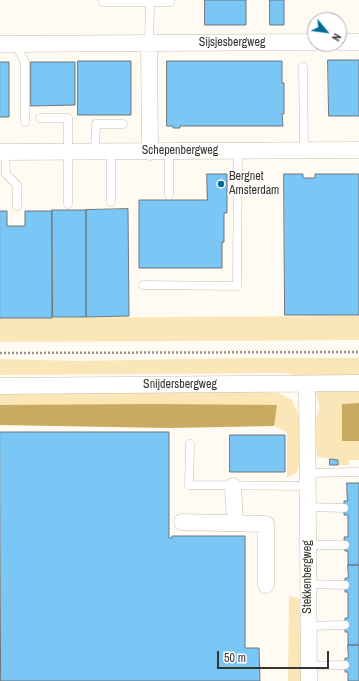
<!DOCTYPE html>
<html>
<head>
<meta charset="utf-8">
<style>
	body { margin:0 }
	#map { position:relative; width:359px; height:681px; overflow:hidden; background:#fffbf2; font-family:"Archivo Narrow",sans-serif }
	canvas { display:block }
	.north { position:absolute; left:307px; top:12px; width:40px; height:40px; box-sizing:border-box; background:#fff; border:1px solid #afaeac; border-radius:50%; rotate:119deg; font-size:11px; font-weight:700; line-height:16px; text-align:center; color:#383530 }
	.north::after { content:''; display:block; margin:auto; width:14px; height:18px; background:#016b98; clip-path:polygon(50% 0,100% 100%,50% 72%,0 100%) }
	.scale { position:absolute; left:217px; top:651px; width:112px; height:18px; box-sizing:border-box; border:2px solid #383530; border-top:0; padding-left:5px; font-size:12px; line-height:14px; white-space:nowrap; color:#383530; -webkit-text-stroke:3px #fff; paint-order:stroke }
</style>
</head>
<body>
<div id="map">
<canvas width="359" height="681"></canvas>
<div class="north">N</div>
<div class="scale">50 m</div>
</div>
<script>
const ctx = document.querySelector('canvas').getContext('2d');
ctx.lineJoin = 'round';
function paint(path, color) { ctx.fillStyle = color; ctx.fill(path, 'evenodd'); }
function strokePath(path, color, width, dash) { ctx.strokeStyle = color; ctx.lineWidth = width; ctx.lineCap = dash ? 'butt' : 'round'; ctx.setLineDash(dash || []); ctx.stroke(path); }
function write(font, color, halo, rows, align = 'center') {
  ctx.font = font + ' "Archivo Narrow",sans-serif'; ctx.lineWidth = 3; ctx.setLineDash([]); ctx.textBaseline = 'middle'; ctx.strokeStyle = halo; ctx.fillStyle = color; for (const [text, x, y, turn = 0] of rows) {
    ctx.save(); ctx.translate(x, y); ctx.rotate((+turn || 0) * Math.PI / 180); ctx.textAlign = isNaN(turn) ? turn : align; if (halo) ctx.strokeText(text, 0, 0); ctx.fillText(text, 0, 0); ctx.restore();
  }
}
const green = new Path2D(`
	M359 316V340L0 342V318Z
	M243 358H359V403L342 404V440L359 441V460H349V465H338V460L317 457C316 445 315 432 316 420 317 415 320 409 319 405 315 382 305 376 283 373L0 375V359L77 361Z
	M262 392 279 393 292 400 300 417V466L296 473 287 478V432L274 426 276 405H0V393Z
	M289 595 301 600V681H288Z`);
const water = new Path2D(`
	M359 403V441H342V404Z
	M152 404 277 405 274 426 169 428 0 425V405Z`);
const building = new Path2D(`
	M205 0H246V25H205Z
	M270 0H284V25H270Z
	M328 60H359V116H329Z
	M78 61H131V115H78Z
	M167 61H282V83H284V114H282L283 126H180V128H173V126H167Z
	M0 62H9V117H0Z
	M31 62H75V105L31 106Z
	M207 174H227V213H224V242H222V268H139V200H207Z
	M284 174H303V178H315V174H359V315H285Z
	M128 209 129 316 86 317V210Z
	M52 210H86V317H53Z
	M0 211H7V226H25V211H52V318H0Z
	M0 432H169V538H172V536H245V648H259L260 681H1Z
	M230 435H285V472H230Z
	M330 459 338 460V465H330Z
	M347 483H359V565H348V551H345L344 537H348V515H344V501H347Z
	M348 565H359V645H348V632H345V618H348V592H345V578H348Z
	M348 645H359V681H348V672H345V658H348Z`);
const path = new Path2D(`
	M0 353 359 352`);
const lane = new Path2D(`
	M103 0V2H170V0
	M149 43 150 2
	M15 44 25 62V122
	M303 67 304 150
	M40 118H68V204
	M5 152 6 174 17 185V206
	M95 152 96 124H123
	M169 195V151
	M111 202V151
	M143 285 237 286 238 151
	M190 444 189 485 308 486
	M308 473 359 472
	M308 507 344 508
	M308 545H345
	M308 584 345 585
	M309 626 345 625
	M309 666 345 665`);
const street = new Path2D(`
	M339 42H359
	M149 43 150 152
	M0 44 315 42
	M0 152 359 150
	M307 384 309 681
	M0 386 359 383
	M233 486 235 523
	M182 522 266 524V585`);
const markers = [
	[221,184,4,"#016b98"]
];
const streetNames = [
	["Sijsjesbergweg",232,43],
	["Schepenbergweg",180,151],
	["Snijdersbergweg",180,385],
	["Stekkenbergweg",308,577,-90]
];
const poiNames = [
	["Bergnet",229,177],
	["Amsterdam",229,191]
];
paint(green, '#fae6b7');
paint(water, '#c9aa60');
paint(building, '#7ac6f4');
strokePath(building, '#6a7780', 1);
strokePath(lane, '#c4beb0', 9);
strokePath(street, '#c4beb0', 17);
strokePath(path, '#97938d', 2.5, [2, 2]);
strokePath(lane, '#fff', 8);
strokePath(street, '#fff', 16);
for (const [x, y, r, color] of markers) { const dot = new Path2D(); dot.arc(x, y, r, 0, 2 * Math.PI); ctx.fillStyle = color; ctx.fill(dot); strokePath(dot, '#fff', 1.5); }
write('12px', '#383530', '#fff', streetNames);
write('12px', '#383530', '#fff', poiNames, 'left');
</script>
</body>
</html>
